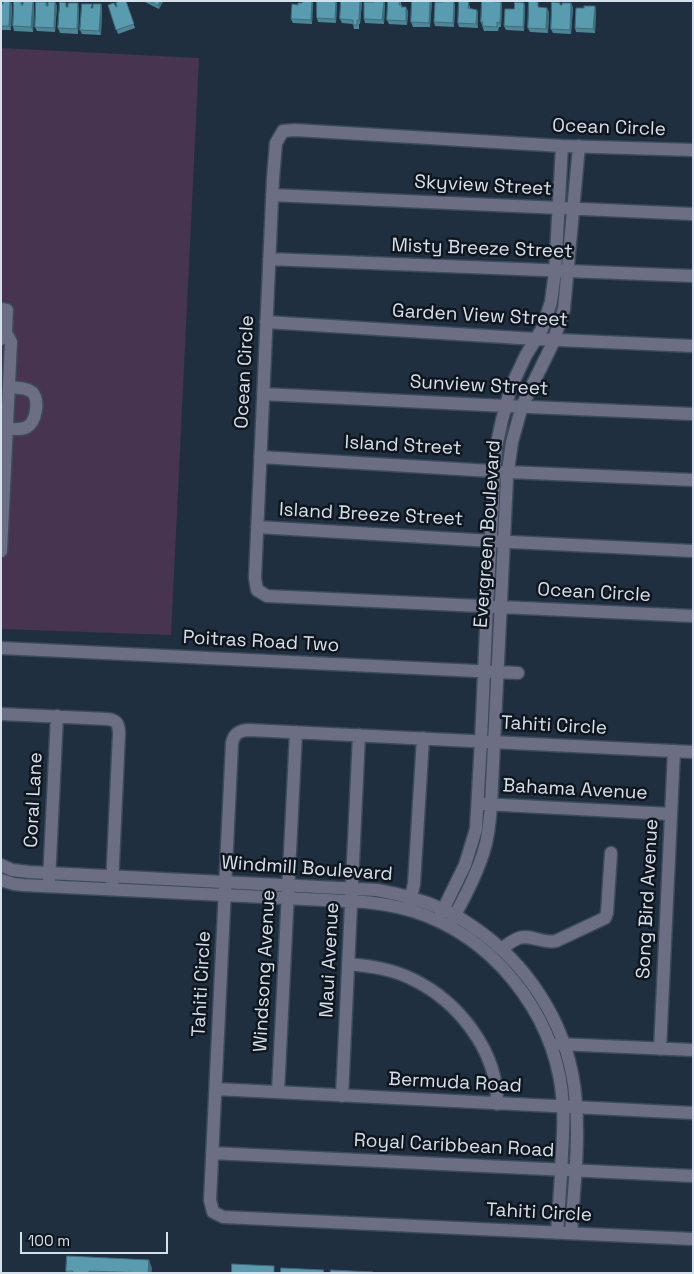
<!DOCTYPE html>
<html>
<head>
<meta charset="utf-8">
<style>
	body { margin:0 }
	#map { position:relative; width:694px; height:1274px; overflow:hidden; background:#1f2f40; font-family:"Space Grotesk",sans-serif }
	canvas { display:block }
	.frame { position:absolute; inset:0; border:2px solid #d6e0eb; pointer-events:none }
	.scale { position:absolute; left:20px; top:1232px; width:148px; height:22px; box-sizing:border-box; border:2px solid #d6e0eb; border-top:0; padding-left:6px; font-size:15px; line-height:18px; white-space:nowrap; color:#d6e0eb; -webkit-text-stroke:4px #0f161e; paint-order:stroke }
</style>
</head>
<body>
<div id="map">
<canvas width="694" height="1274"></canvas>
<div class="frame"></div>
<div class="scale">100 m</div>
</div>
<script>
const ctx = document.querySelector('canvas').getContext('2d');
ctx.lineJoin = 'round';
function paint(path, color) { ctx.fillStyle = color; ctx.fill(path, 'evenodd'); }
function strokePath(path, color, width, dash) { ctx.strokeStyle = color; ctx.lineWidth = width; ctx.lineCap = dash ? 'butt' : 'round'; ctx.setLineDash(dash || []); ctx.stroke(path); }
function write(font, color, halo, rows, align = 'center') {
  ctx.font = font + ' "Space Grotesk",sans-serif'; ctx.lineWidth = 5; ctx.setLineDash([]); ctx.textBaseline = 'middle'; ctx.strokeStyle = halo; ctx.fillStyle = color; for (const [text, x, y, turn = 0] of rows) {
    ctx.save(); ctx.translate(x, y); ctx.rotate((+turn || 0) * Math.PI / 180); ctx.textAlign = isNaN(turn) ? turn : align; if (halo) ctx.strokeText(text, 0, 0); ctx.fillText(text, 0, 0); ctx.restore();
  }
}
const green = new Path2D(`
	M1 48 199 58 171 635 1 629Z`);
const minor = new Path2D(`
	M693 150 562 146 295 130 283 131 276 143 273 178 255 578 257 590 267 596 693 616
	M272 195 693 214
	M269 259 693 276
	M1 309 7 310 6 333
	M266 322 536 339 693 346
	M1 339 6 333 11 342 1 551
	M263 394 506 406 693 414
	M7 429C13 429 22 430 27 427 36 422 40 400 32 392 26 387 16 388 9 387
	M260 457 508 472 693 480
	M257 527 491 541 693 551
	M1 648 518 673
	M1 714 107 719C117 720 119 724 119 734L112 885
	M693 752 250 730C240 730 234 733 232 743L210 1200 213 1212 223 1217 693 1239
	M484 804 671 814
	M1 865 12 870 29 872 377 890C399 894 422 900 442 909 453 913 463 920 472 926 526 962 565 1021 574 1085 581 1134 574 1185 571 1233
	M1 880 14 884 23 885 365 902C386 904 407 908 427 916 504 947 560 1025 563 1108 564 1123 563 1138 562 1153 561 1180 559 1206 557 1233
	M49 881 57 716
	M409 905 414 884 423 738
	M440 916 465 865 476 829 481 741 487 606 496 448 502 420 511 387 526 355 542 329 551 302 555 272 562 146
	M451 922C464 899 478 873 485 847 489 833 490 819 491 805L507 478 512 442 522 406 552 345 564 309 579 146
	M501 949C507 945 513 940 519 938 531 934 543 944 556 941L605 918 607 913 611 853
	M348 964C370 966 392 969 412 979 458 1001 498 1051 497 1104
	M558 1044 693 1050
	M660 1049 674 751
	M216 1089 693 1113
	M278 1092 296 732
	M342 1096 359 735
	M212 1153 693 1176`);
const wall = new Path2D(`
	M1 1 3 4H12L11 30H1Z
	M21 1 23 5 33 1 34 5 33 32 14 31 13 26Z
	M126 1 135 28 118 34 108 5 116 7Z
	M143 1H163L159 9Z
	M302 1H313L312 24 293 23 291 19 298 5 302 3Z
	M341 1H362L360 24H359V29H354L353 24 342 23 340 19Z
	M374 1H385L384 24 365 23 364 19Z
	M388 1H401V5L402 7 408 11 407 25 389 24 387 20Z
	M412 1H432L430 27H413L411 22Z
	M46 2 48 6 55 2 57 6 55 32 37 31 35 27Z
	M443 2 455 4 454 27 435 26 434 22Z
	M501 2 502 6 501 27H499L498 31H484L481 22Z
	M337 3 336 23 318 22 317 18Z
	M524 3 525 7 524 31 506 30 504 26 514 9Z
	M101 4 102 8 101 35 82 34 80 30 93 7Z
	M470 5V9L477 10 478 14V28L459 27 458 23Z
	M561 5 573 7 571 34 553 33 551 29Z
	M540 6V7L549 12 548 33 530 32 528 28Z
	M595 6 596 10 595 33 576 32 575 28 584 8Z
	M67 7 79 8 78 34 60 33 58 28Z
	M152 1268 151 1273H67L66 1271Z`);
const shadedWall = new Path2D(`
	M10 1 12 4 11 30 9 26Z
	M33 1 34 5 33 32 31 27Z
	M160 1H163L159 9 158 5Z
	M312 1H313L312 24 311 20Z
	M336 1H337V3L336 23 335 19Z
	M360 1H362L360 24 359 20Z
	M384 1H385L384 24 382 20Z
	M430 1H432L430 27 429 23Z
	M454 1 455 4 454 27 453 23Z
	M55 2 57 6 55 32 54 28Z
	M501 2 502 6 501 27 500 23Z
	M78 3 79 8 78 34 77 29Z
	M524 3 525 7 524 31 523 27Z
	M571 3 573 7 571 34 570 30Z
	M101 4 102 8 101 35 99 31Z
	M595 6 596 10 595 33 593 29Z
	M406 7 408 11 407 25 406 21Z
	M547 8 549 12 548 33 546 29Z
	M477 10 478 14V28L476 24Z
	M149 1260 152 1268 151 1273H148Z`);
const building = new Path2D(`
	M3 1H10L9 26H1V4H3Z
	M14 1H21V5H23V1H33L31 27 13 26Z
	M120 1H126L134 24 116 30 108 5 114 3 116 7H117L116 3Z
	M150 1H160L158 5Z
	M302 1H312L311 20 291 19 292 4 298 5V3H302Z
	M317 1H336L335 19 317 18Z
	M341 1H360L359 20H357V25H353V20L340 19Z
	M374 1H384L382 20 364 19V2H374Z
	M388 1H400L399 5H402L401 7H406V21L387 20Z
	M412 1H430L429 23 411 22Z
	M443 1H454L453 23 434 22 435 2H443Z
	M459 1H469L468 8 477 10 476 24 458 23Z
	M482 1 501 2 500 23 497 22V27L482 26 483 22H481Z
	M529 1 538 2V7L547 8 546 29 528 28Z
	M36 2H46V6H48V2H55L54 28 35 27Z
	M60 2 66 3V7H68V3H78L77 29 58 28Z
	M515 2 524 3 523 27 504 26 505 9H514Z
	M552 2 560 3V5H562V3H571L570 30 551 29Z
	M82 4H92L91 8H93V4H101L99 31 80 30Z
	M584 6H595L593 29 575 28 576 8H584Z
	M67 1256 149 1260 148 1273 89 1271V1273H73V1271H66Z
	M232 1264 274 1266V1273H232Z
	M281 1268 324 1270 323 1273H281Z
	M331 1270 373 1272V1273H330Z`);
const streetNames = [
	["Ocean Circle",609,128,2],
	["Skyview Street",483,186,3],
	["Misty Breeze Street",482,249,2],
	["Garden View Street",480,316,3],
	["Ocean Circle",245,372,-87],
	["Sunview Street",479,386,3],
	["Island Street",403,446,3],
	["Island Breeze Street",371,515,3],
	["Evergreen Boulevard",488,534,-86],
	["Ocean Circle",594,593,3],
	["Poitras Road Two",261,642,3],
	["Tahiti Circle",554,726,3],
	["Bahama Avenue",575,790,3],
	["Coral Lane",34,800,-87],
	["Windmill Boulevard",307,869,4],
	["Song Bird Avenue",648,899,-87],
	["Maui Avenue",330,960,-87],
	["Windsong Avenue",265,971,-87],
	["Tahiti Circle",202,984,-87],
	["Bermuda Road",455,1083,3],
	["Royal Caribbean Road",454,1146,3],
	["Tahiti Circle",539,1213,3]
];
paint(green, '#473451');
strokePath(minor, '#3c4b5b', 15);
strokePath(minor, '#6c6e83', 12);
paint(wall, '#4d8697');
paint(shadedWall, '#3e6d7b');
paint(building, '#599cb0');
strokePath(building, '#3e6d7b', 1);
write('19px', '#d6e0eb', '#0f161e', streetNames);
</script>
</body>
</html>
